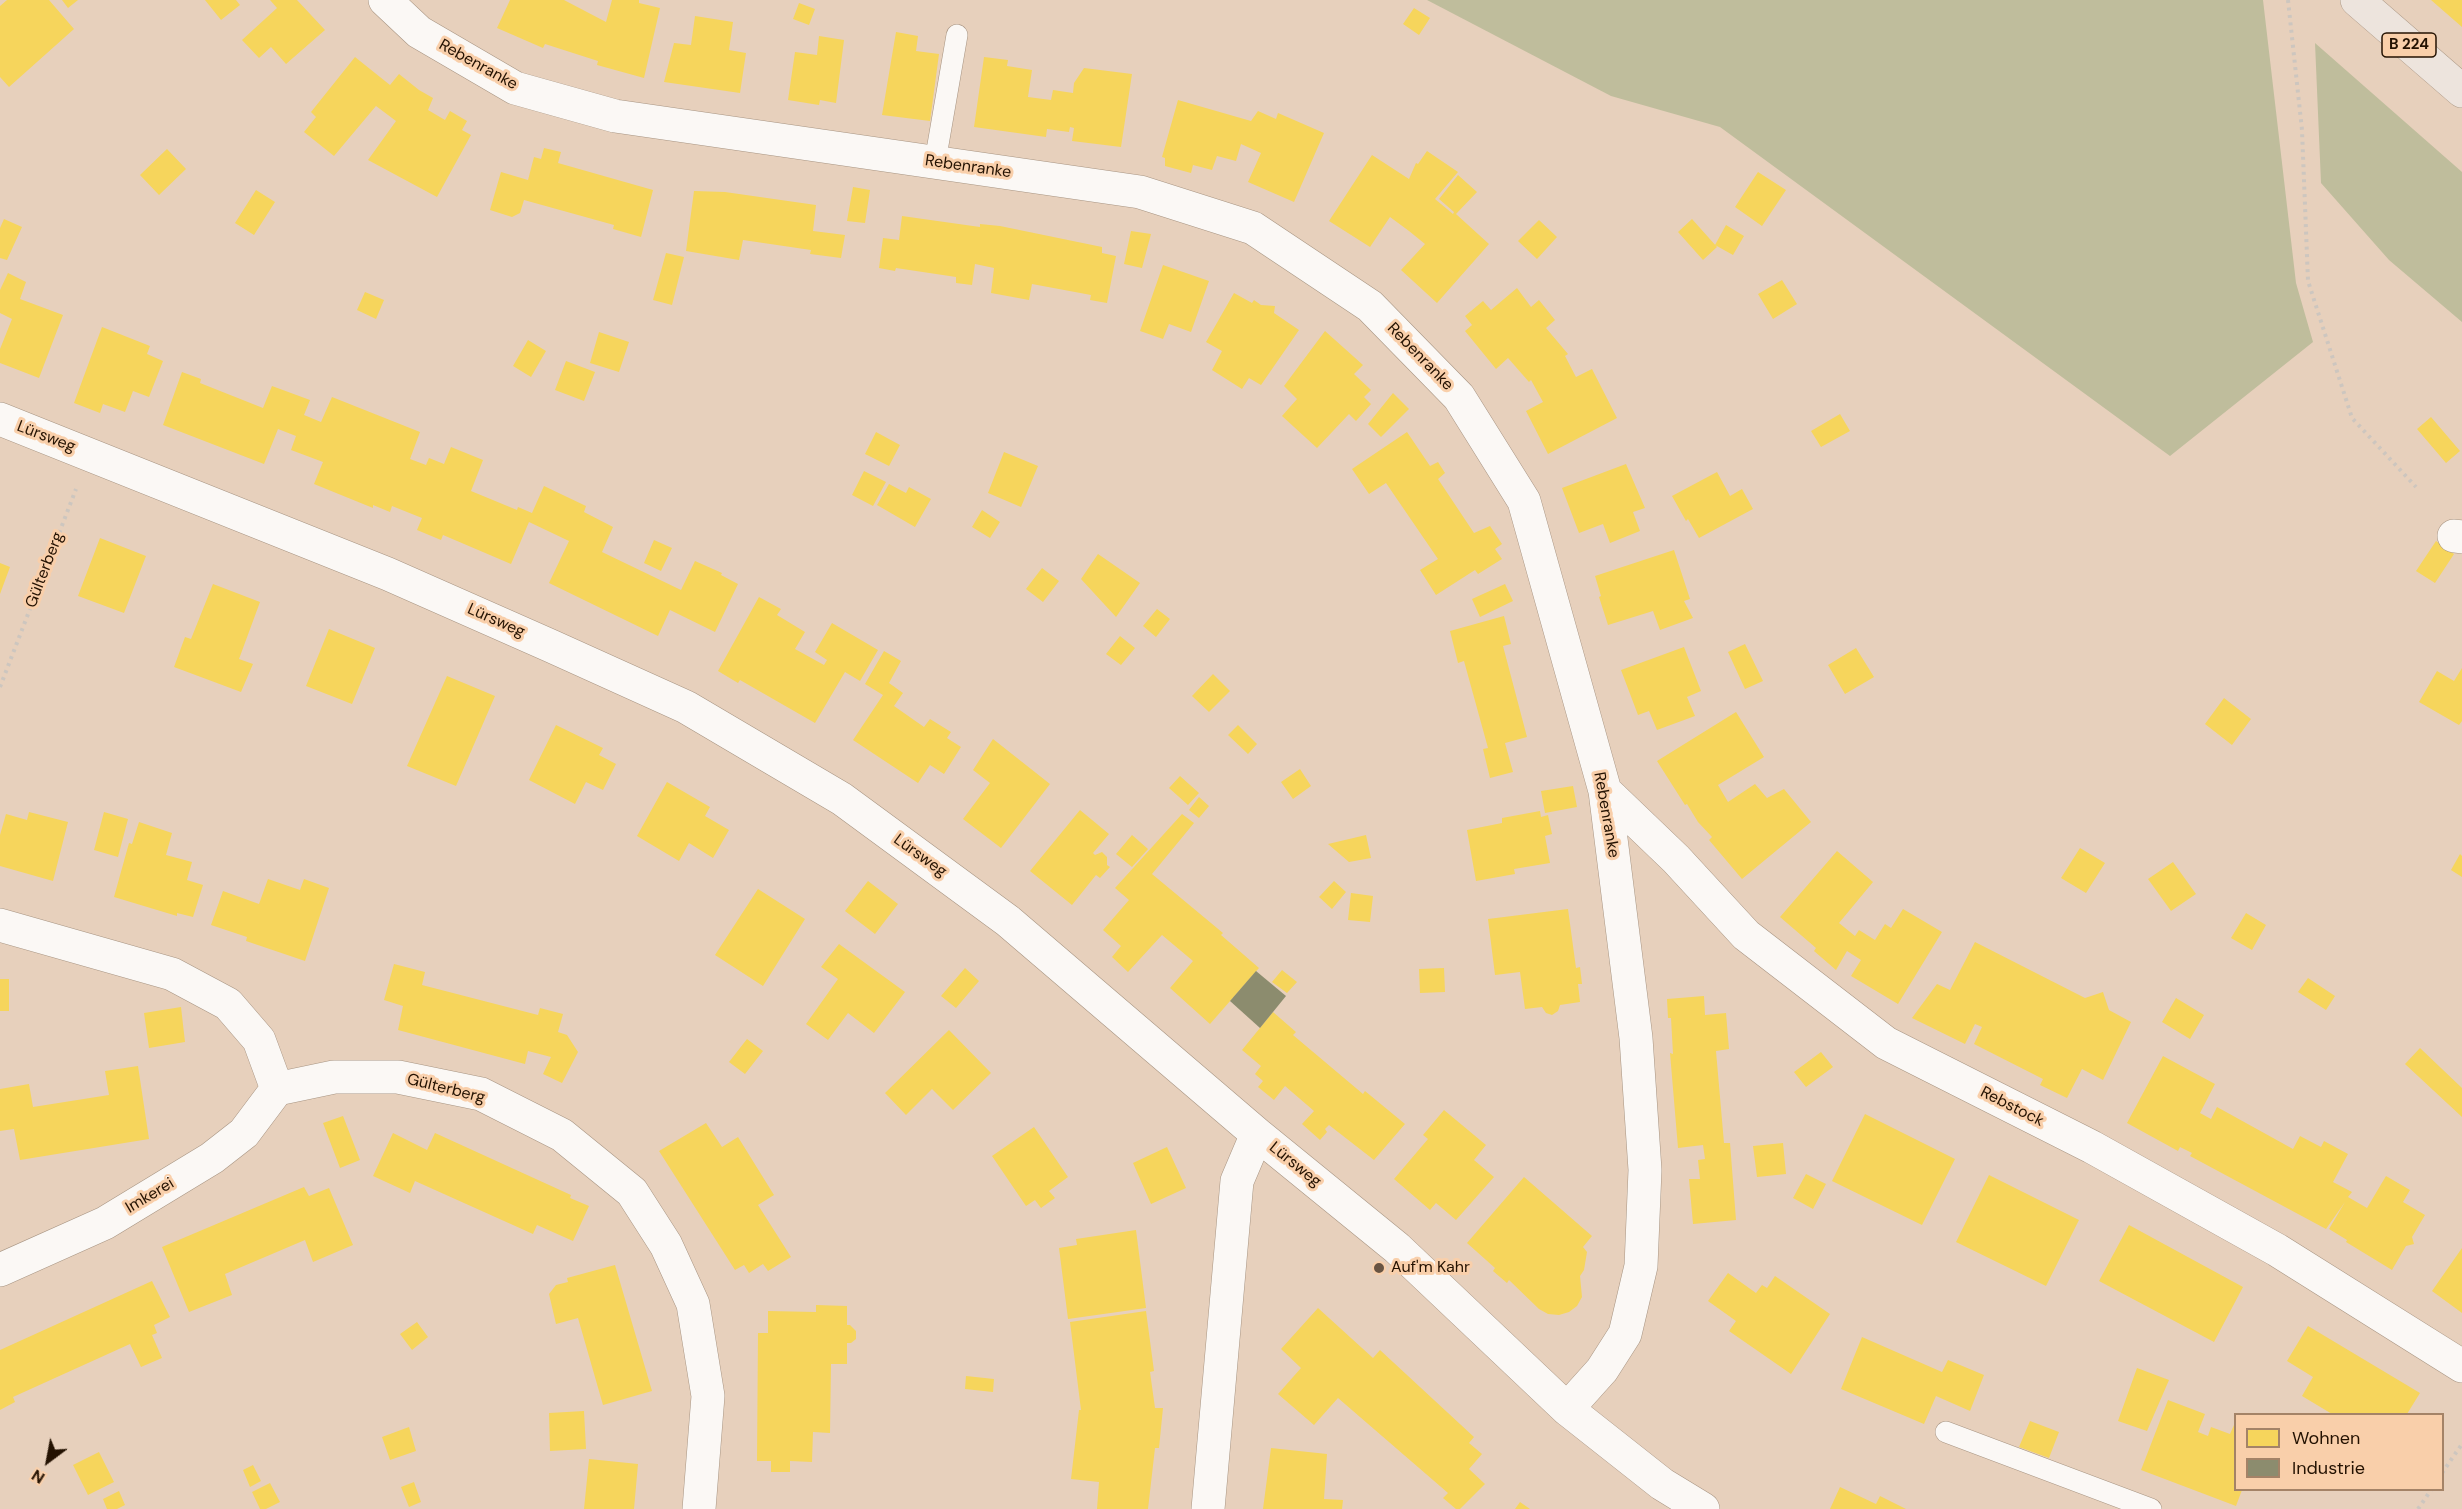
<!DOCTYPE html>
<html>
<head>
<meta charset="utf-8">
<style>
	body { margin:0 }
	#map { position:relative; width:2462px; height:1509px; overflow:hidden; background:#e7d0bc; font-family:"DM Sans",sans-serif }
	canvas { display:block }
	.legend { position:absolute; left:2234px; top:1413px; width:210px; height:78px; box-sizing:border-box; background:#f9cfaa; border:2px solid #a48367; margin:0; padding:8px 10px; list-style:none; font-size:18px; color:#241202 }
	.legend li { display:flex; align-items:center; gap:12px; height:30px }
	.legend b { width:30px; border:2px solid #a48367 }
	.north { position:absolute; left:18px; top:1431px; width:60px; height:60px; -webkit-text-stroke:4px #f9cfaa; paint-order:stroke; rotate:212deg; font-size:16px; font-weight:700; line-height:24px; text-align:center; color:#241202 }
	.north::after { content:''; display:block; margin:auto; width:21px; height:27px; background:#241202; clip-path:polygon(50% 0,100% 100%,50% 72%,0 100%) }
</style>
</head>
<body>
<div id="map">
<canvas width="2462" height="1509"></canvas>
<ul class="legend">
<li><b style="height:16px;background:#f6d55c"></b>Wohnen</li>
<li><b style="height:16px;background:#8c8c6e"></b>Industrie</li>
</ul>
<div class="north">N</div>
</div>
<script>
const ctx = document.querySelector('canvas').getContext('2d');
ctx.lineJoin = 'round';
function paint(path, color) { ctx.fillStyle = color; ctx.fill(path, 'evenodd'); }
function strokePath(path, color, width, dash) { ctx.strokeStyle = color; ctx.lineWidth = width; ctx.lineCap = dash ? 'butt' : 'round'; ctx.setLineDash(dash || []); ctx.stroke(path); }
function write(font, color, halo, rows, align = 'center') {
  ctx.font = font + ' "DM Sans",sans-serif'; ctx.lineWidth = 6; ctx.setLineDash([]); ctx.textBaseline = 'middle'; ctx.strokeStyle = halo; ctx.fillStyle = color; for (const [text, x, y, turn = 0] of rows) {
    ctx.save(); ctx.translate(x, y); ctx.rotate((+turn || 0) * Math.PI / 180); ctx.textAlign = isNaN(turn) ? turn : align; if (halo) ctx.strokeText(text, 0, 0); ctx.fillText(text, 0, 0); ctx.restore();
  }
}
const green = new Path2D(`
	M1427 0H2263L2296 283 2313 342 2170 456 1720 127 1611 96Z
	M2315 43 2462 172V322L2389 260 2321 183Z`);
const homes = new Path2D(`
	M7 0H49L74 29 9 87 0 77V6Z
	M62 0H78L68 8Z
	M205 0H236L240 5 221 20Z
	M270 0H297L325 30 286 64 271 47 259 58 242 40 277 8Z
	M510 0H564L606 22 612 0H639V3L660 8 644 78 597 65 598 61 545 44 543 48 497 28Z
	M2431 0H2462V27Z
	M799 3 815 9 809 25 793 19Z
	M1414 8 1430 18 1419 35 1403 24Z
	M695 16 733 22 729 50 746 53 740 93 664 82 674 43 691 45Z
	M896 32 918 36 916 51 939 54 930 121 882 115Z
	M819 36 844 40 836 103 820 100 819 105 788 100 795 52 817 55Z
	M355 57 390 85 399 74 419 90 433 98 428 110 445 120 450 111 467 121 462 130 471 135 437 197 368 160 396 121 376 106 334 156 304 132 316 117 311 112Z
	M984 57 1008 60 1007 66 1032 70 1028 97 1051 100 1053 90 1073 93 1074 83 1084 68 1132 74 1121 147 1072 141 1074 128 1070 127 1069 132 1047 129 1046 137 974 127Z
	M1178 100 1251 121 1258 111 1276 119 1278 113 1324 133 1294 202 1248 182 1261 153 1241 144 1236 161 1217 156 1212 170 1193 165 1191 173 1165 166V158L1162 157Z
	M544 148 561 152 558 163 653 190 641 237 613 229 614 225 524 200 520 213 512 217 490 210 501 172 528 180 534 157 541 159Z
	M167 149 186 169 159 195 140 175Z
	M1427 151 1458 172 1435 199 1453 214 1454 212 1439 199 1458 175 1477 192 1456 214 1489 244 1437 303 1401 270 1425 244 1409 231 1390 217 1370 247 1329 221 1372 155 1409 179 1416 163 1418 164Z
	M1758 172 1786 190 1762 226 1735 207Z
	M853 187 870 190 865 223 847 221Z
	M256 190 275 202 254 235 235 223Z
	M694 191 725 192 816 205 813 231 845 235 841 258 810 254 811 250 743 240 739 260 686 251Z
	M902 216 980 227V224L1000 226 1102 247V253L1116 256 1107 303 1090 300 1091 295 1032 284 1029 300 991 293 994 268 975 264 972 285 956 283V277L896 268 895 271 879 268 883 238 899 240Z
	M4 219 22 227 7 260 0 258V228Z
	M1692 219 1717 247 1703 260 1678 232Z
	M1539 220 1557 237 1537 259 1518 241Z
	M1726 225 1744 236 1733 255 1715 245Z
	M1131 231 1151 234 1142 268 1124 264Z
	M666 253 684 257 672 305 653 300Z
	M1163 265 1209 281 1191 332 1169 324 1163 339 1140 331Z
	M8 273 26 282 20 299 63 315 39 378 0 363V349L12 319 0 313V290Z
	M1782 280 1797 304 1773 319 1758 294Z
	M1517 288 1531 307 1539 300 1555 320 1546 328 1568 354 1565 356 1576 377 1592 369 1617 418 1548 454 1526 411 1543 402 1531 380 1529 382 1508 358 1496 369 1465 331 1472 325 1465 316 1483 301 1491 310Z
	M365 292 384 300 376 319 357 310Z
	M1234 293 1252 303 1254 300 1261 305 1275 306 1274 313 1299 330 1261 385 1249 378 1242 389 1212 370 1222 351 1206 342Z
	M102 327 150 346 147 354 163 361 149 397 133 391 125 412 103 404 100 413 74 403Z
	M1325 331 1363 365 1354 374 1371 390 1364 397 1371 404 1356 421 1349 414 1317 448 1282 416 1297 399 1284 386Z
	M599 332 629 342 619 372 590 363Z
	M528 340 546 351 531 377 513 366Z
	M566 361 595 372 584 401 555 390Z
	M182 372 201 379 200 383 263 408 272 386 310 400 304 415 321 422 332 397 420 432 410 459 426 465 429 458 444 464 451 447 483 460 471 491 517 510 518 507 532 513 544 486 586 506 584 512 613 527 602 552 681 590 695 561 722 573 721 575 738 584 715 632 670 610 658 636 549 583 569 541 529 522 511 564 443 535 441 540 417 530 422 518 392 506 390 512 373 505V508L314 484 323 462 291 450 296 436 278 429 264 464 163 425Z
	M1393 393 1409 409 1381 437 1368 424Z
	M1840 414 1850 431 1821 447 1811 431Z
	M2431 417 2460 451 2446 463 2417 429Z
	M876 432 900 445 889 466 865 454Z
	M1407 432 1430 466 1438 462 1445 473 1438 479 1474 533 1490 526 1502 544 1495 549 1502 559 1478 574 1475 570 1436 595 1420 570 1438 559 1386 483 1369 494 1352 469Z
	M1004 452 1038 466 1021 507 988 493Z
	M1626 464 1645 508 1633 512 1640 531 1610 543 1603 524 1579 533 1562 488Z
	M864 471 886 482 873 506 852 495Z
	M1717 472 1730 496 1742 489 1753 509 1699 538 1688 519 1686 521 1672 496Z
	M889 484 906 493 909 487 931 499 915 527 877 505Z
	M982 510 1000 522 990 538 972 527Z
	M100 538 146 556 124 613 78 596Z
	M654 540 672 548 661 571 644 563Z
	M2436 541 2454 554 2435 583 2416 571Z
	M1674 550 1690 599 1684 601 1693 618 1660 630 1653 611 1608 625 1599 597 1601 596 1595 576Z
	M1098 554 1140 583 1116 617 1081 579Z
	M0 563 10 567 0 594Z
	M1042 568 1059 581 1043 602 1026 589Z
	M213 584 260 602 239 659 253 664 241 692 174 667 185 637 191 639Z
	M1505 584 1513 601 1480 617 1472 599Z
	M759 597 781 609 777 615 805 632 795 649 824 665 827 660 815 652 832 623 878 650 860 681 845 672 815 723 740 680 738 683 718 671Z
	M1157 609 1170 619 1156 637 1143 626Z
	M1504 616 1511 644 1503 646 1527 737 1505 743 1513 772 1490 778 1483 749 1488 748 1464 661 1458 663 1450 631Z
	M329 629 375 648 352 704 306 686Z
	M1120 636 1135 648 1121 665 1106 654Z
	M1745 644 1763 681 1745 689 1728 652Z
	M1684 647 1701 691 1687 697 1695 716 1657 730 1649 711 1638 715 1621 670Z
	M1856 648 1874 677 1845 694 1828 665Z
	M884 651 901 661 889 683 903 693 894 706 924 727 930 719 951 732 947 738 961 747 944 774 930 765 918 783 853 740 883 695 865 684Z
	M2462 668V721L2459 725 2419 702 2437 671 2454 681Z
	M1213 674 1230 691 1209 712 1192 696Z
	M447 676 495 696 456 786 407 766Z
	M2224 698 2251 719 2232 745 2205 724Z
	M1736 712 1764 757 1718 785 1728 802 1755 784 1767 798 1784 789 1811 822 1742 879 1709 840 1712 837 1698 822 1687 804 1685 805 1657 761Z
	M556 725 603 748 599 755 616 764 603 790 586 782 575 804 529 780Z
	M1238 725 1257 744 1248 754 1228 735Z
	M993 739 1050 784 1001 848 963 819 990 783 973 770Z
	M1300 769 1311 786 1293 799 1281 782Z
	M1180 776 1199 793 1188 805 1169 788Z
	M667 782 710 807 705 816 729 830 713 858 689 843 679 861 637 836Z
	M1573 786 1577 807 1545 813 1541 791Z
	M1199 797 1209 806 1199 818 1189 810Z
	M1080 810 1109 834 1093 853 1095 855 1102 852 1107 857V865L1110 867 1100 878 1096 875 1072 905 1030 871Z
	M1540 811 1541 817 1548 815 1552 834 1545 836 1550 863 1514 869 1515 874 1476 881 1467 830 1502 823V818Z
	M29 812 68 822 53 881 0 866V835L6 814 27 820Z
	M104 812 128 819 118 857 94 850Z
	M1182 814 1194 823 1152 874 1223 933 1221 935 1259 968 1210 1024 1170 988 1193 961 1162 935 1128 972 1112 957 1121 946 1103 930 1129 900 1115 888Z
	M139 822 172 833 166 855 192 862 187 880 203 885 193 917 177 913V916L114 897 129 843 132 844Z
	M1132 835 1148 849 1132 867 1116 854Z
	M1366 835 1371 858 1349 862 1328 844Z
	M2080 848 2105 863 2086 893 2061 878Z
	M1837 851 1873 882 1839 923 1855 936 1859 930 1875 940 1885 924 1891 928 1903 909 1942 932 1898 1004 1851 976 1861 960 1847 951 1836 970 1814 951 1816 948 1780 917Z
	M2460 854 2462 856V877L2451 870Z
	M2173 862 2196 894 2171 911 2148 879Z
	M268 879 300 890 304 879 329 888 305 961 246 941 247 937 211 925 223 891 259 904Z
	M868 881 898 904 875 934 845 911Z
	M1334 881 1346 892 1332 909 1319 897Z
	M758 889 805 919 763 986 715 955Z
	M1351 893 1373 896 1370 922 1348 920Z
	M1568 909 1576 968 1580 967 1582 984H1578L1580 1002 1560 1005 1558 1011 1552 1015 1546 1013 1542 1007 1525 1009 1520 972 1495 975 1488 919Z
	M2246 913 2266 925 2252 950 2231 938Z
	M1975 942 2085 998 2103 992 2109 1010 2131 1022 2103 1080 2082 1069 2067 1098 2040 1085 2043 1079 1974 1044 1982 1027 1975 1024 1965 1044 1912 1018 1937 984 1950 990Z
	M839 944 905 992 874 1033 848 1013 828 1040 806 1024 838 979 821 967Z
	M394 964 425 972 422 985 538 1015 540 1008 563 1014 558 1032 567 1035 578 1052 562 1083 543 1074 551 1057 528 1051 525 1064 398 1030 403 1006 384 1000Z
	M965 968 979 981 956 1008 941 996Z
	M1444 968 1445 992 1420 993 1419 969Z
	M1282 970 1297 982 1287 993 1272 982Z
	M2308 978 2335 996 2326 1010 2298 992Z
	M0 979H9V1011H0Z
	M1704 996 1705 1015 1726 1013 1729 1049 1716 1051 1724 1143H1730L1736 1220 1693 1224 1689 1179H1700L1698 1160 1705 1159 1703 1145 1678 1148 1670 1053 1673 1054 1671 1018H1668L1667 999Z
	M2176 998 2204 1015 2190 1039 2162 1022Z
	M181 1007 185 1042 149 1048 144 1013Z
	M1273 1012 1296 1032 1293 1035 1363 1094 1365 1091 1405 1124 1374 1160 1329 1125 1325 1129 1327 1132 1320 1140 1302 1124 1314 1111 1285 1086 1274 1100 1258 1087 1263 1081 1255 1074 1261 1066 1242 1050Z
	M949 1030 991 1073 953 1110 932 1089 906 1115 885 1093Z
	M747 1039 763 1051 745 1074 729 1062Z
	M2420 1048 2462 1088V1117L2405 1064Z
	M1821 1052 1833 1067 1806 1087 1794 1072Z
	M2163 1056 2215 1084 2200 1113 2211 1119 2217 1107 2293 1149 2300 1136 2321 1147 2324 1141 2348 1154 2333 1182 2352 1192 2348 1197 2367 1208 2386 1176 2410 1190 2403 1202 2425 1215 2412 1237 2414 1244 2406 1246 2392 1270 2346 1242 2347 1240 2329 1229 2345 1202 2326 1229 2190 1156 2192 1153 2180 1147 2178 1151 2127 1123Z
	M138 1066 149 1139 20 1160 14 1129 0 1131V1089L29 1084 33 1107 109 1095 105 1071Z
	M1444 1110 1486 1145 1474 1160 1494 1177 1456 1220 1436 1203 1430 1210 1394 1179 1428 1139 1423 1135Z
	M1865 1114 1955 1159 1922 1225 1832 1181Z
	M343 1116 360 1160 340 1168 323 1123Z
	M706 1123 722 1147 738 1137 774 1195 758 1205 791 1257 768 1271 763 1264 749 1273 744 1265 735 1270 659 1151Z
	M1034 1127 1068 1177 1049 1191 1055 1198 1041 1208 1035 1200 1026 1206 992 1156Z
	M393 1133 427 1150 435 1133 571 1195 570 1198 589 1206 573 1241 537 1225 533 1234 415 1181 410 1193 373 1176Z
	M1783 1143 1786 1174 1757 1177 1753 1146Z
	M1167 1147 1186 1188 1151 1204 1133 1163Z
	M1806 1174 1826 1184 1813 1209 1793 1198Z
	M1989 1175 2079 1220 2046 1286 1956 1242Z
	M1524 1177 1592 1236 1583 1247 1587 1252 1584 1270 1580 1276 1582 1297 1577 1306 1569 1312 1559 1315 1548 1314 1539 1309 1509 1280 1507 1283 1493 1271 1495 1268 1467 1243Z
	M304 1187 309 1196 329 1188 353 1245 313 1262 305 1240 225 1274 232 1295 189 1312 162 1247Z
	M2129 1225 2243 1287 2214 1342 2099 1281Z
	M1136 1230 1146 1308 1068 1319 1059 1248 1077 1245 1076 1239Z
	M2462 1248V1313L2432 1291Z
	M615 1265 652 1391 603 1405 578 1318 556 1324 549 1294 556 1285 568 1282 567 1278Z
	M1728 1273 1756 1293 1762 1285 1767 1288 1775 1276 1830 1314 1791 1374 1729 1331 1736 1321 1708 1301Z
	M152 1281 170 1317 154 1325 157 1333 152 1335 162 1358 141 1367 130 1344 13 1397 15 1402 0 1410V1350Z
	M816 1305 847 1306V1325H850L856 1331V1339L851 1343H847V1364H831L830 1433 813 1432 812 1462 790 1461V1472H771V1461H757L758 1333H768V1311L816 1312Z
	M1318 1308 1373 1358 1380 1350 1474 1437 1469 1443 1482 1454 1469 1469 1485 1484 1460 1509H1456L1443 1498 1448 1493 1338 1398 1314 1425 1278 1394 1301 1368 1281 1349Z
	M1146 1311 1154 1371 1150 1372 1155 1408H1163L1159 1448H1155L1148 1509H1097L1099 1482 1071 1479 1079 1410H1081L1070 1322Z
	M417 1322 428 1337 412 1350 400 1334Z
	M2308 1326 2420 1393 2407 1414H2332L2302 1396 2313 1377 2287 1361Z
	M1862 1337 1942 1372 1948 1360 1984 1375 1970 1411 1936 1396 1924 1424 1841 1389Z
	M2137 1368 2169 1380 2147 1431 2118 1421Z
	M966 1376 994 1379 993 1392 965 1389Z
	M2168 1400 2205 1414 2198 1432 2208 1436 2211 1427 2230 1434 2234 1425H2235V1490H2242L2236 1506 2141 1470Z
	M584 1411 586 1449 550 1451 549 1413Z
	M2030 1421 2059 1432 2049 1458 2019 1447Z
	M409 1427 416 1451 390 1460 382 1437Z
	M1271 1448 1327 1454 1324 1499 1343 1500 1342 1509H1263Z
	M99 1452 114 1482 88 1495 73 1465Z
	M589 1459 638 1464 634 1509H584Z
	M253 1465 261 1481 250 1487 243 1470Z
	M414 1482 421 1502 409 1507 401 1487Z
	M270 1483 280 1502 266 1509H260L252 1492Z
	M1840 1487 1876 1504 1880 1496 1906 1509H1830Z
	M119 1491 125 1505 117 1509H107L103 1499Z
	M1520 1502 1530 1509H1515Z`);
const industry = new Path2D(`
	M1256 971 1286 996 1260 1028 1230 1001Z`);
const path = new Path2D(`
	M2288 0 2302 130 2308 281 2352 418 2416 487
	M0 687 76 489
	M2442 1473 2462 1444
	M2418 1509 2431 1490`);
const service = new Path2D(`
	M935 162 957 35
	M1946 1432 2151 1509`);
const minor = new Path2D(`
	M385 0 419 32 515 88 615 116 1140 192 1253 228 1370 306 1459 397 1524 501 1605 791 1636 1038 1645 1170 1641 1266 1625 1334 1602 1370 1567 1409
	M0 419 388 574 551 646 686 707 842 799 1008 921 1257 1134 1397 1248 1567 1409 1662 1484 1703 1509
	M2454 536 2462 537
	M1605 791 1676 859 1746 935 1886 1043 2092 1147 2277 1250 2462 1366
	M0 925 172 974 228 1004 259 1040 277 1089 334 1077H398L481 1094 562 1135 632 1192 666 1245 693 1304 708 1396 699 1509
	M0 1270 105 1223 212 1158 244 1133 277 1089
	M1208 1509 1237 1181 1257 1134`);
const primary = new Path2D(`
	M2357 0 2462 91`);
const markers = [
	[1379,1268,6,"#685443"]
];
const shields = [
	[2409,45,54]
];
const shieldNames = [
	["B 224",2409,45]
];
const streetNames = [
	["Rebenranke",478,65,29],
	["Rebenranke",968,167,8],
	["Rebenranke",1420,357,46],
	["Lürsweg",46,437,21],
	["Gülterberg",45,570,-69],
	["Lürsweg",496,621,24],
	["Rebenranke",1606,815,80],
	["Lürsweg",920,856,36],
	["Gülterberg",446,1089,14],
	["Rebstock",2012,1107,27],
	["Lürsweg",1295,1165,39],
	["Imkerei",150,1196,-31]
];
const poiNames = [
	["Auf'm Kahr",1391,1268]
];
paint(green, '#bfbd9c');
paint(homes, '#f6d55c');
paint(industry, '#8c8c6e');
strokePath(service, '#a79482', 22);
strokePath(minor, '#a79482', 34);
strokePath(primary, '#ae9b89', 34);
strokePath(path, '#cdc6bf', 4, [3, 4.5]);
strokePath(service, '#fbf8f5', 21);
strokePath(minor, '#fbf8f5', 33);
strokePath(primary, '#ede4dd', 33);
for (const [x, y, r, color] of markers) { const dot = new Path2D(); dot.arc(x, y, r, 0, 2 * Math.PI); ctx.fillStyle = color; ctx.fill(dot); strokePath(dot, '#f9cfaa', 2); }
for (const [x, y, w] of shields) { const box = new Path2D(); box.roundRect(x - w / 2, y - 12, w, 24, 4.5); ctx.fillStyle = '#f9cfaa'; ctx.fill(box); strokePath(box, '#241202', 1.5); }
write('bold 15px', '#241202', null, shieldNames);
write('16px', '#241202', '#f9cfaa', streetNames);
write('16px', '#241202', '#f9cfaa', poiNames, 'left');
</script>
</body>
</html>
